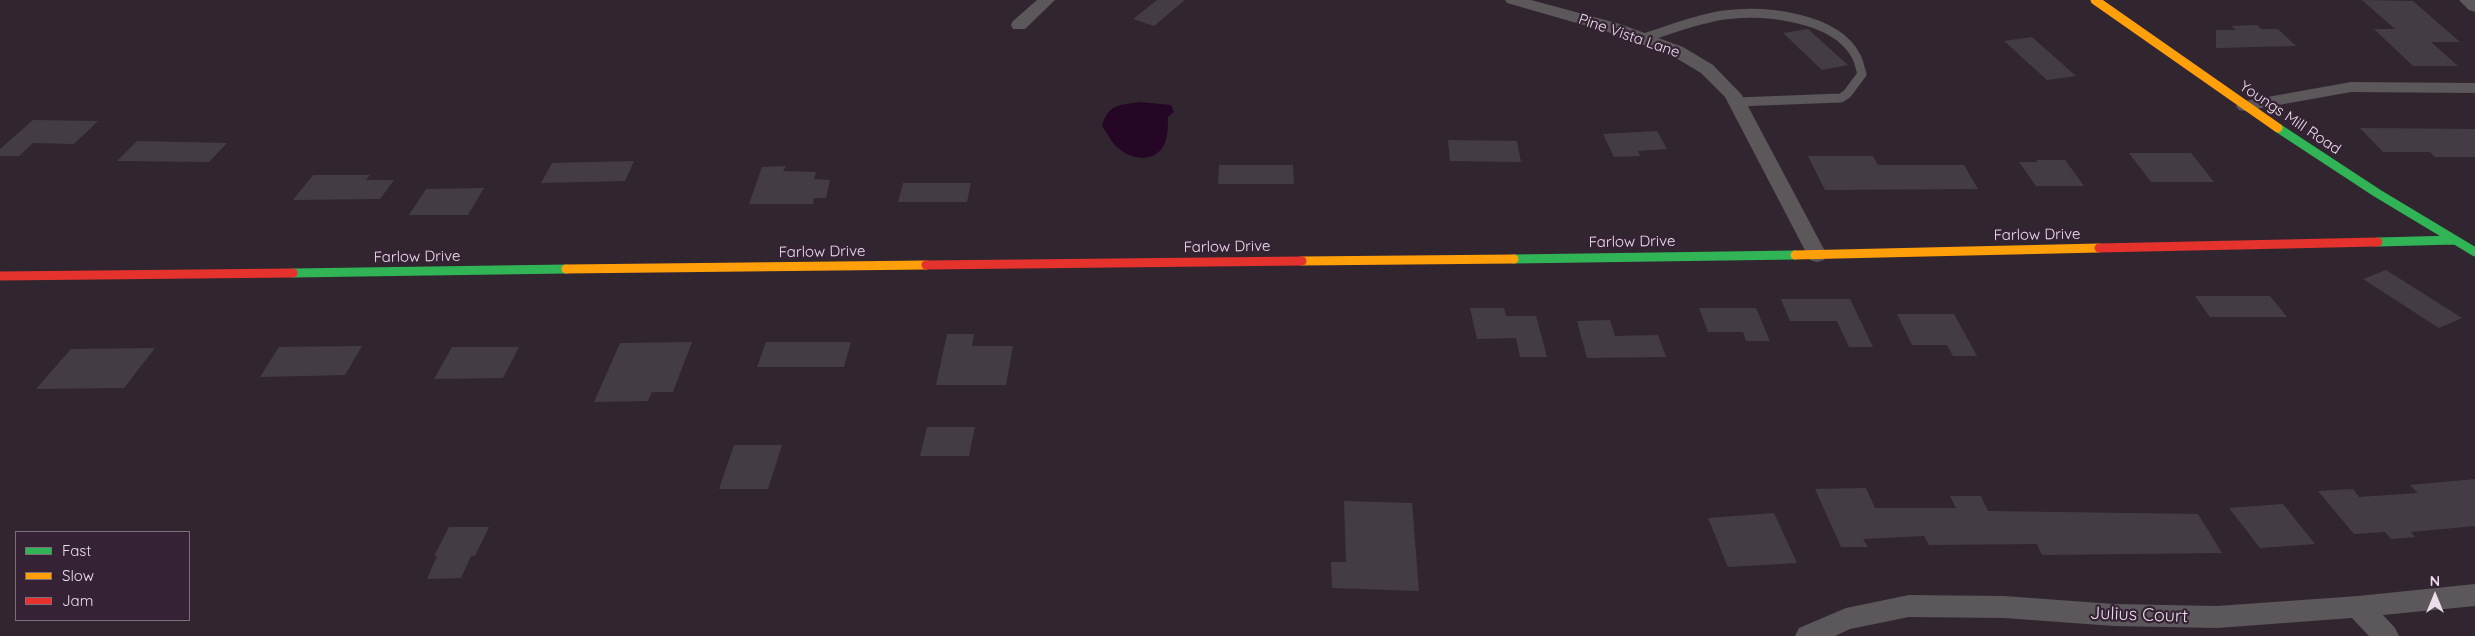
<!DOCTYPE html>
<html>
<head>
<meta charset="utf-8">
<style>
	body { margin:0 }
	#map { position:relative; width:2475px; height:636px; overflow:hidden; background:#312630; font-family:Quicksand,sans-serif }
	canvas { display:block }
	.legend { position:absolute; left:15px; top:531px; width:175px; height:90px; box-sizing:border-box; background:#352234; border:1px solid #7e6d7d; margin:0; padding:6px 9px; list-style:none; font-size:15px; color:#ebdeea }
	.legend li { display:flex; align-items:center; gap:10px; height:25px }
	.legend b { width:25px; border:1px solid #7e6d7d }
	.north { position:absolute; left:2410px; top:571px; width:50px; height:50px; -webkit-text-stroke:4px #352234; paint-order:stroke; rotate:0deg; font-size:14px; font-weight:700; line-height:20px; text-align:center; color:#ebdeea }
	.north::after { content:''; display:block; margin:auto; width:18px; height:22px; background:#ebdeea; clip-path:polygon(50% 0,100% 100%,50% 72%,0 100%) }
</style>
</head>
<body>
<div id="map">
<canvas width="2475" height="636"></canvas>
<ul class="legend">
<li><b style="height:6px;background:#30b455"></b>Fast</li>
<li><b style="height:6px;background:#ff9f0a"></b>Slow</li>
<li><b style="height:6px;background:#e5322d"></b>Jam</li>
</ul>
<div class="north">N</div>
</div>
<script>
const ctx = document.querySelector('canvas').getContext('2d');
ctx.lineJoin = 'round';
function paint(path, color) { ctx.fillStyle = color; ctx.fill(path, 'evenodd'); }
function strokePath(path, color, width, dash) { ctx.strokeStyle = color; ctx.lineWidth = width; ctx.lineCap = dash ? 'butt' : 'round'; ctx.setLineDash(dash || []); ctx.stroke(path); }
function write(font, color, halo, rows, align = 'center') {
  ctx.font = font + ' Quicksand,sans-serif'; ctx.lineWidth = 4.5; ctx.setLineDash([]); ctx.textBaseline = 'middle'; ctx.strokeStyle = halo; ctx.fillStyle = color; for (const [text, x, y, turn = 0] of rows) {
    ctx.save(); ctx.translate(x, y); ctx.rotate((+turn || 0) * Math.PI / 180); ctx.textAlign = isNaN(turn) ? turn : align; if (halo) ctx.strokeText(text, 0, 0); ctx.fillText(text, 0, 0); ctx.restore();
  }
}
const water = new Path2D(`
	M1140 102 1171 105 1174 112 1168 117C1168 126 1168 139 1163 147 1153 163 1130 159 1118 148 1112 143 1107 133 1102 126 1108 104 1120 105 1140 102Z`);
const building = new Path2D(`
	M1157 0H1185L1154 26 1133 19Z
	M2362 0 2413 1 2460 42H2431L2458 66H2413L2374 29H2395Z
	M2257 25 2261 29H2278L2296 46 2216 48V30H2236L2231 26Z
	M1808 29 1848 65 1822 70 1783 33Z
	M2032 37 2076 76 2047 80 2004 41Z
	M33 120 98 121 74 144 33 143 19 156H0V149Z
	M2360 128 2475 129V157H2435L2430 152H2383Z
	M1657 131 1667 149 1638 151 1640 156 1614 157 1603 134Z
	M1448 140 1517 141 1521 162 1450 161Z
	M137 141 227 143 209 162 117 161Z
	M2129 153H2191L2214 182H2151Z
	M1808 156H1873L1878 165H1964L1978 189 1825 190Z
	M2036 160H2065L2084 186H2036L2019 162H2038Z
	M634 161 625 181 541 183 552 163Z
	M1219 165H1293L1294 184H1218Z
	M786 166 783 171 816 172 814 179 830 180 826 198H814L813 204H749L762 167Z
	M313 175H370L366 180H394L380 199 293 200Z
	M903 183H971L967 202H898Z
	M484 188 468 215H409L426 189Z
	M2386 270 2462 318 2439 328 2363 279Z
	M2195 296H2270L2287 317H2210Z
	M1781 299H1850L1873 347H1849L1837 321H1790Z
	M1470 308H1504L1506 316H1536L1547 357H1520L1516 338 1477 339Z
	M1699 308H1756L1770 341H1746L1743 332H1708Z
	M1897 314H1954L1977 356H1953L1947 345H1912Z
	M1610 320 1615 336 1658 335 1666 357 1587 358 1577 321Z
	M947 334H974L972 346H1013L1006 385H936Z
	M692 342 673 392H652L648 401 594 402 620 343Z
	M766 342H851L844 367H757Z
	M362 346 345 375 260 377 279 347Z
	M452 347H519L503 378 434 379Z
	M155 348 124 388 36 389 71 349Z
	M927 427H975L969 456H920Z
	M734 445H782L768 489H719Z
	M2475 479V526L2411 532 2415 537 2391 539 2385 532 2354 534 2318 491 2353 489 2359 497 2418 493 2410 485Z
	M1866 488 1875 508H1956L1950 496H1981L1988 511 2198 514 2222 553 2042 555 2037 544 1929 545 1924 536 1863 539 1868 547H1841L1815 489Z
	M1344 501 1412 503 1419 591 1332 588 1331 562H1346Z
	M2283 504 2315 544 2260 548 2229 508Z
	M1774 513 1797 563 1728 567 1708 518Z
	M449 527H489L475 556H471L461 578 427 579 437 556H434Z`);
const lane = new Path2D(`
	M1643 38C1670 30 1696 19 1724 15 1763 10 1835 16 1856 56 1859 61 1860 68 1862 74L1847 94 1841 98 1737 102`);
const street = new Path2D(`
	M1037 0H1055L1025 29H1013L1011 25 1013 21Z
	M1505 0H1531L1620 24 1683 47 1713 65 1742 95 1827 255 1824 260 1817 262 1810 260 1725 97 1701 73 1671 55 1608 32 1507 3Z
	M2459 0H2475V12L2469 10Z
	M2351 82 2475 83V93L2351 92 2245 111 2239 110 2236 106 2239 102 2245 101Z
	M2475 584V606L2383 615 2395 628 2399 636H2369L2352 618 2217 628 2114 626 2004 618 1909 617 1850 629 1835 636H1795L1799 628 1846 608 1909 595 2004 596 2114 604 2217 606 2358 596Z`);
const fast = new Path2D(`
	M2278 128 2377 193 2475 252
	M2378 242 2455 240
	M1514 259 1795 255
	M293 273 566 269`);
const slow = new Path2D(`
	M2095 0 2278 128
	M1795 255 2099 248
	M1302 261 1514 259
	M566 269 926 265`);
const jam = new Path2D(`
	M2099 248 2378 242
	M926 265 1302 261
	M0 276 293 273`);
const streetNames = [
	["Pine Vista Lane",1629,36,19],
	["Youngs Mill Road",2290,118,34],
	["Farlow Drive",2037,235,-1],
	["Farlow Drive",1632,242,-1],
	["Farlow Drive",1227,247,-1],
	["Farlow Drive",822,252,-1],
	["Farlow Drive",417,257,-1]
];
const nearStreetnames = [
	["Julius Court",2139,615,2]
];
paint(water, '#250725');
paint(building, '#443c44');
strokePath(lane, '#5c575b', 9);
paint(street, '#5c575b');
strokePath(fast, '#30b455', 9);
strokePath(slow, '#ff9f0a', 9);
strokePath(jam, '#e5322d', 9);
write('15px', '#ebdeea', '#352234', streetNames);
write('18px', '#ebdeea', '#352234', nearStreetnames);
</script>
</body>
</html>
